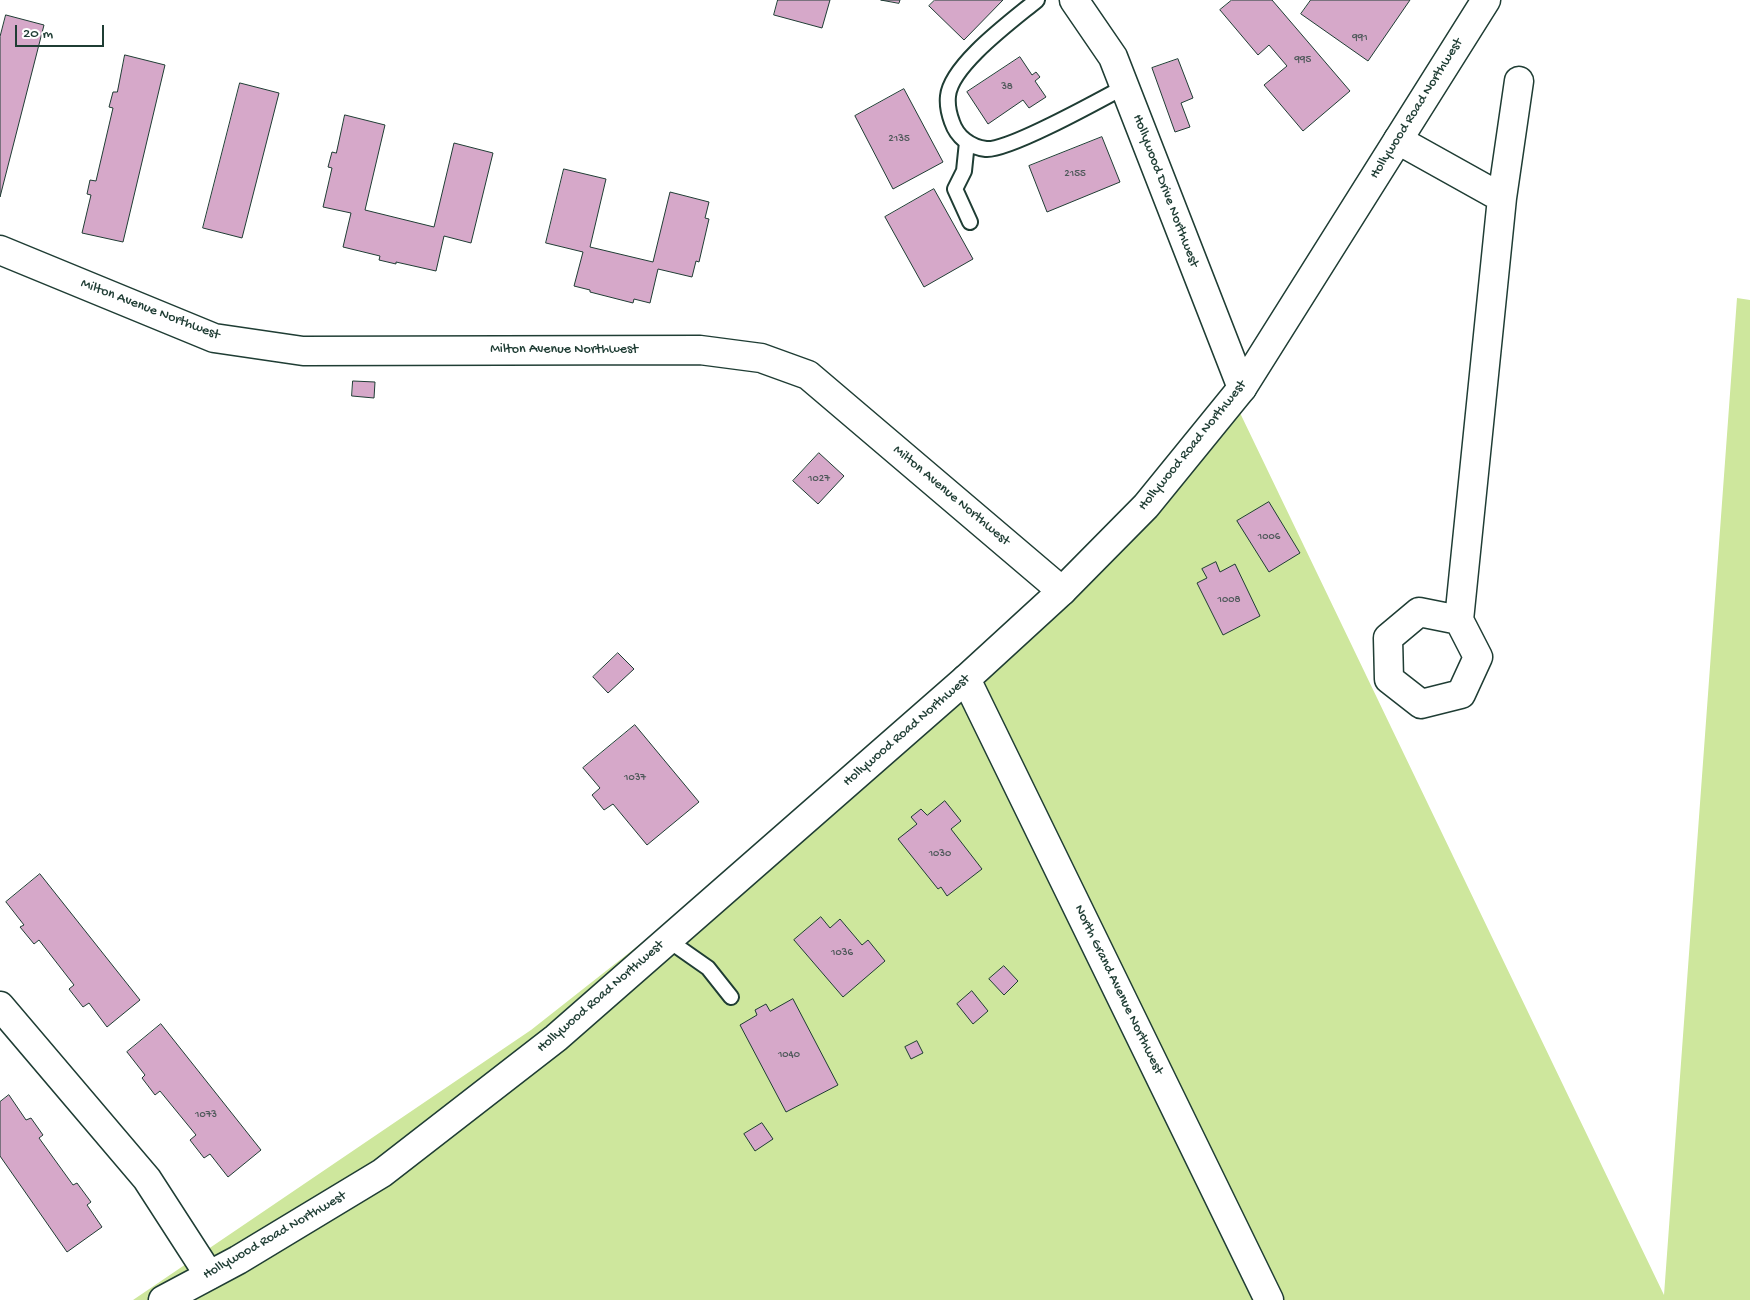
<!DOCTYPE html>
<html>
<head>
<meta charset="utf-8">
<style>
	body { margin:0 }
	#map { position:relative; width:1750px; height:1300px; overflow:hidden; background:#fff; font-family:"Gochi Hand",sans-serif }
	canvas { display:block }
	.scale { position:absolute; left:15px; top:25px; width:89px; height:22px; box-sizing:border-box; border:2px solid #1f3d34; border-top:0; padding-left:6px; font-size:15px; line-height:18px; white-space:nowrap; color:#1f3d34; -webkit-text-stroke:4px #fff; paint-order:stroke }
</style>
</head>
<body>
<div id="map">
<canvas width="1750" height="1300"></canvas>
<div class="scale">20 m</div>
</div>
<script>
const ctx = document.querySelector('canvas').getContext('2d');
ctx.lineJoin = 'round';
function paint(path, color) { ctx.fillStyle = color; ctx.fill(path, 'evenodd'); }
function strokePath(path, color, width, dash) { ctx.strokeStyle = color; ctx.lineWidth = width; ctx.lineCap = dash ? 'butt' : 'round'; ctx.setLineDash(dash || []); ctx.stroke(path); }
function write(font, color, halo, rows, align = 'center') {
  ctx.font = font + ' "Gochi Hand",sans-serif'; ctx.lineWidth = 5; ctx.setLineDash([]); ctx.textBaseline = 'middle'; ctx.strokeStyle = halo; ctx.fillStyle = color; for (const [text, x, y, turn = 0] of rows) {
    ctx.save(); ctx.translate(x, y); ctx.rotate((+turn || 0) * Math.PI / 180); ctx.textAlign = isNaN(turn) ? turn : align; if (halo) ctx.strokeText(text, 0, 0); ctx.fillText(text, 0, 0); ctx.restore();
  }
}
const green = new Path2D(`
	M1737 298 1750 300V1300H133L531 1030 959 693 1229 390 1664 1295Z`);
const building = new Path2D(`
	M778 0H830L822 28 774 15Z
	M881 0H900L899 3Z
	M935 0H1003L964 40 929 6Z
	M1232 0H1272L1350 91 1303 131 1264 85 1287 66 1269 45 1258 55 1220 10Z
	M1311 0H1410L1368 61 1301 14Z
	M6 15 44 25 0 197V37Z
	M125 55 165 65 123 242 82 233 91 195 87 194 90 180 96 181 113 108 109 107 113 92H117Z
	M1020 57 1032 75 1036 72 1040 77 1035 81 1046 97 1029 108 1023 100 988 124 967 92Z
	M1178 59 1193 98 1181 103 1190 127 1175 132 1152 68Z
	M240 83 279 93 242 238 203 228Z
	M904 89 943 162 893 189 855 116Z
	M345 115 385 125 365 210 434 227 454 143 493 153 471 243 444 236 436 271 396 262V264L379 260 380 256 343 247 351 213 323 207 332 168 328 167 332 152 336 153Z
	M1102 137 1120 182 1047 212 1029 166Z
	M564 169 606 179 590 247 653 262 670 192 709 202 705 218 709 219 699 262 696 261 692 277 658 269 650 303 634 299 633 303 590 292V290L574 286 583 252 546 243Z
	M934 189 973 259 924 287 885 217Z
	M353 381 375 382 374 398 352 396Z
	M819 453 844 476 818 504 793 481Z
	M1269 502 1300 553 1269 572 1237 521Z
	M1216 562 1220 572 1235 564 1260 616 1223 635 1197 583 1207 578 1202 569Z
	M618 653 634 669 608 693 593 677Z
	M635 725 699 802 647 845 613 804 604 810 592 795 600 788 583 768Z
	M945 801 961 821 951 829 982 869 947 896 941 887 938 889 898 839 917 824 911 817 921 809 927 815Z
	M40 874 140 1000 107 1027 89 1003 83 1007 69 989 74 985 39 940 34 944 20 927 24 925 6 902Z
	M821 917 830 928 840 919 862 945 868 940 885 961 843 997 794 940Z
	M1004 966 1018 981 1004 995 989 979Z
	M972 991 988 1011 973 1024 957 1004Z
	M793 999 838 1085 786 1112 740 1025 757 1015 755 1010 766 1004 770 1011Z
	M161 1024 261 1150 228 1177 210 1154 204 1158 190 1140 196 1135 160 1091 155 1095 142 1078 145 1075 127 1052Z
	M917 1041 923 1053 911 1059 905 1047Z
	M9 1095 26 1120 31 1118 43 1135 39 1138 73 1185 77 1183 91 1202 87 1205 102 1227 67 1252 0 1156V1102Z
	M762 1123 773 1139 755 1151 744 1134Z`);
const service = new Path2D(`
	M1037 0C1013 20 951 65 948 96 947 105 949 114 952 122 957 137 970 147 986 149 1008 151 1100 100 1124 87
	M967 142 964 171 955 189 970 222
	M668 940 708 968 731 997`);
const minor = new Path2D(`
	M1074 0 1113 57 1242 388
	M1398 140 1502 198 1459 620 1478 657 1461 694 1421 704 1389 679 1388 638 1419 612 1459 620
	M1502 198 1519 81
	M0 250 214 338 303 351 700 350 761 358 808 375 1062 591
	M966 679 1269 1300
	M0 1006 147 1179 209 1275`);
const tertiary = new Path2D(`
	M163 1300 238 1260 382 1173 556 1038 966 679 1062 591 1146 506 1242 388 1486 0`);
const numberNames = [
	["991",1360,38],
	["995",1303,60],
	["38",1007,87],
	["2135",899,139],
	["2155",1075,174],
	["1027",819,479],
	["1006",1269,537],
	["1008",1229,600],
	["1037",635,778],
	["1030",940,854],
	["1036",842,953],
	["1040",789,1055],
	["1073",206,1115]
];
const streetNames = [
	["Hollywood Road Northwest",1417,109,-58],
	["Hollywood Drive Northwest",1165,191,69],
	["Milton Avenue Northwest",150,310,21],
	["Milton Avenue Northwest",564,350],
	["Hollywood Road Northwest",1193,446,-51],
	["Milton Avenue Northwest",951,496,40],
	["Hollywood Road Northwest",907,731,-41],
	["North Grand Avenue Northwest",1118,990,64],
	["Hollywood Road Northwest",601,997,-41],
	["Hollywood Road Northwest",275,1236,-30]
];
paint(green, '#cee79d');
paint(building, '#d6a8c9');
strokePath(building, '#1f3d34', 1);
strokePath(service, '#1f3d34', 18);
strokePath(minor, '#1f3d34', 31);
strokePath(tertiary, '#1f3d34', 31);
strokePath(service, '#fff', 14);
strokePath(minor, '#fff', 28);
strokePath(tertiary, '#fff', 28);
write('11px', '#4d5859', null, numberNames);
write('14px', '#1f3d34', '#fff', streetNames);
</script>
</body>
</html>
